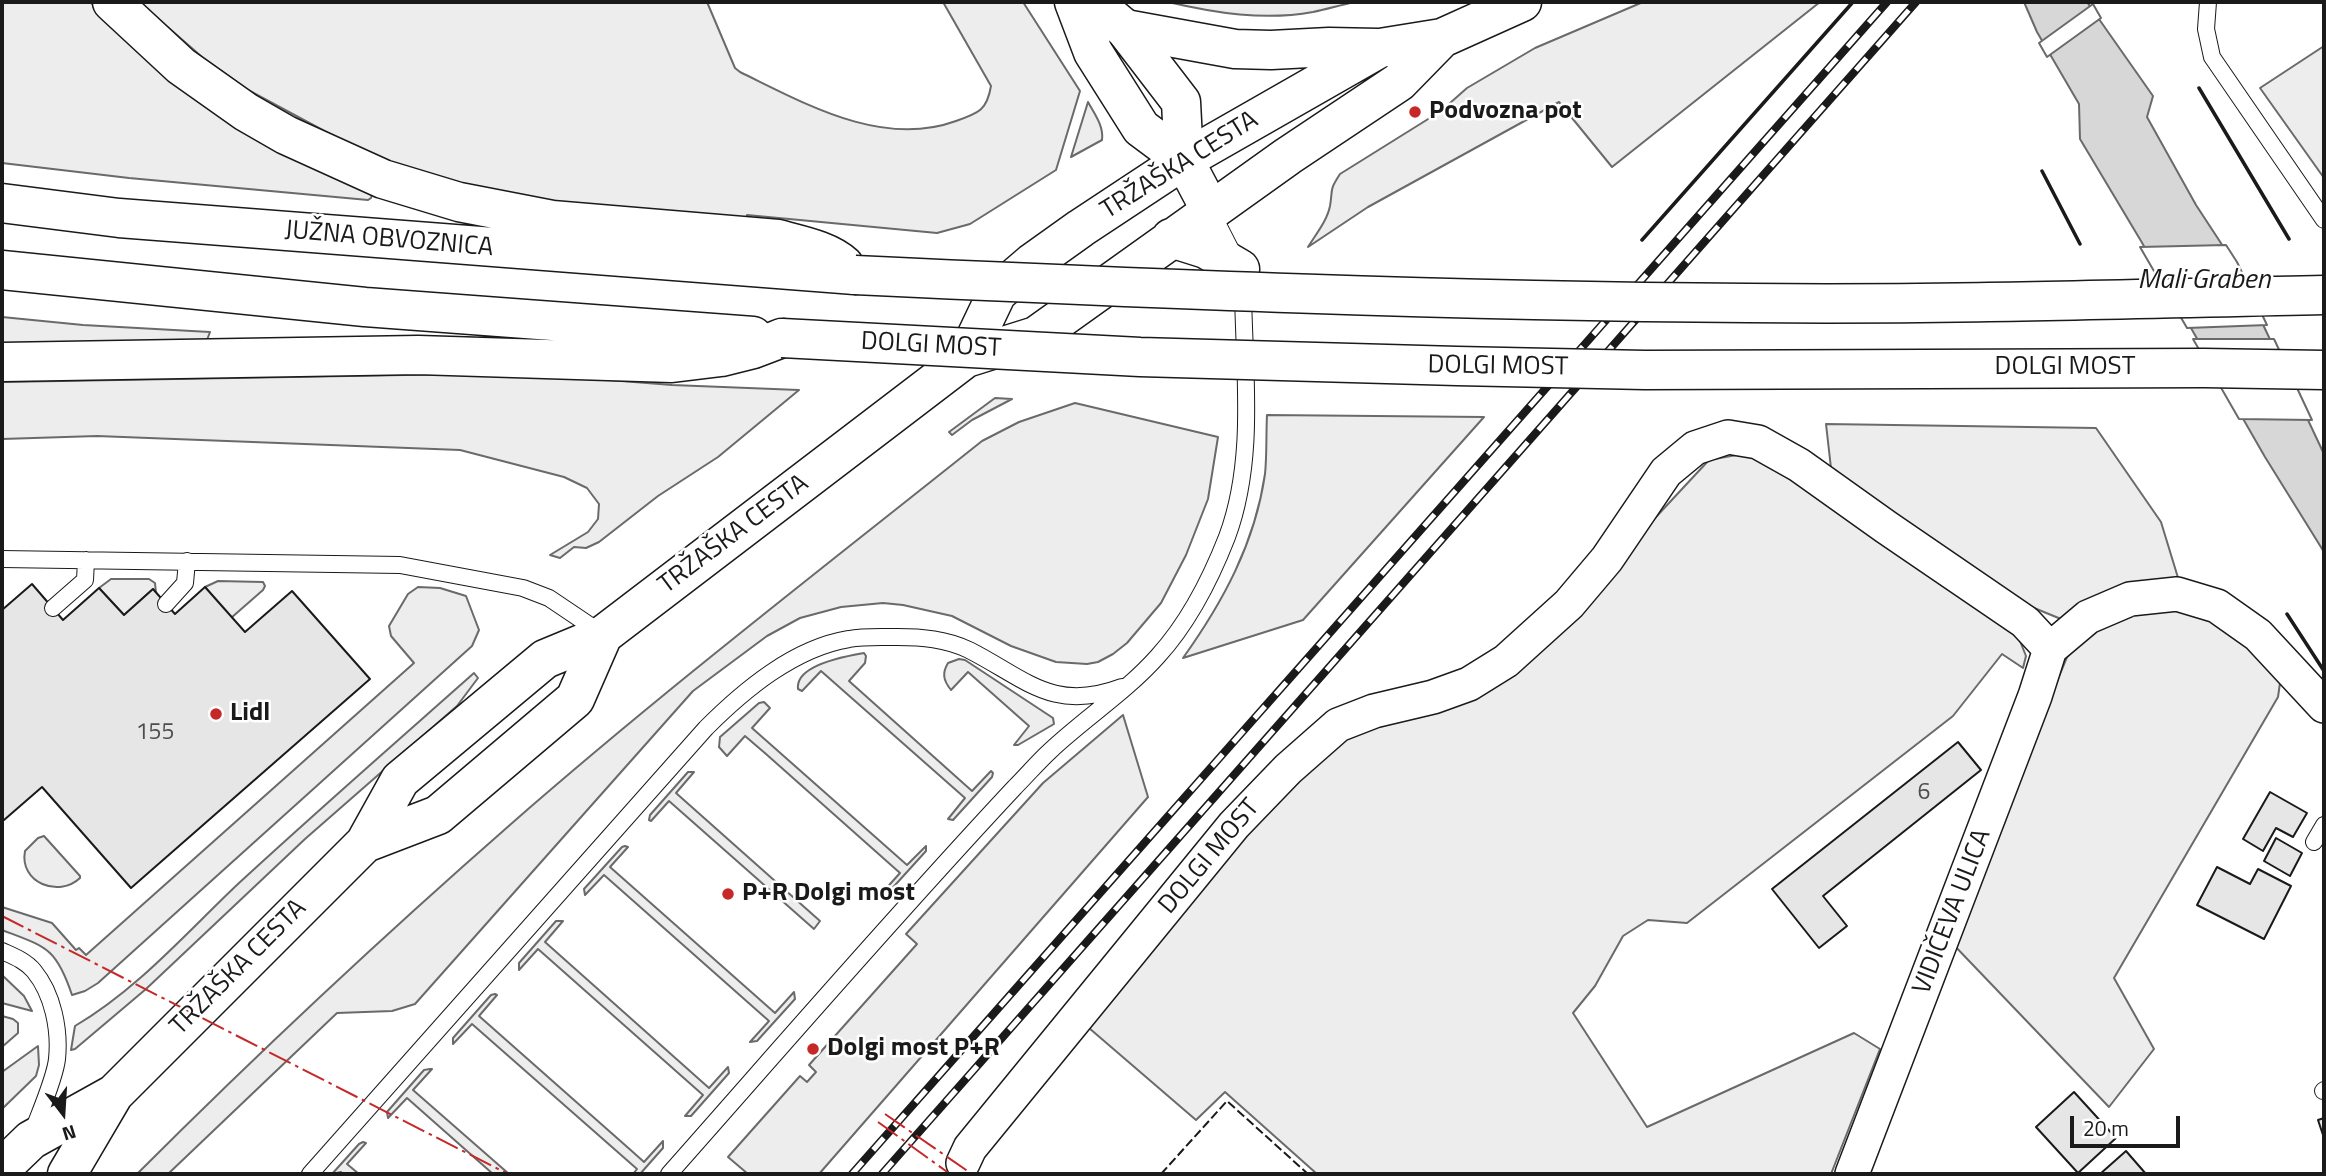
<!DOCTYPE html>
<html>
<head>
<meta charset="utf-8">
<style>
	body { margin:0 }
	#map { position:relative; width:2326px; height:1176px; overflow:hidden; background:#fff; font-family:"Titillium Web",sans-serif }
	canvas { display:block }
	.frame { position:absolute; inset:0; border:4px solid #1a1a1a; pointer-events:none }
	.north { position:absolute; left:28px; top:1078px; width:70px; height:70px; -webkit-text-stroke:5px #fff; paint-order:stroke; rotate:163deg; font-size:19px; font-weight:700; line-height:28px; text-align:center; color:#1a1a1a }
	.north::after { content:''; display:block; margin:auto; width:24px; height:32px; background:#1a1a1a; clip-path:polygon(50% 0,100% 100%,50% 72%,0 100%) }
	.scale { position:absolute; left:2070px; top:1116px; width:110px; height:32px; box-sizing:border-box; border:4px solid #1a1a1a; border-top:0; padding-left:9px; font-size:21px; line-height:24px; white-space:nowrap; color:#1a1a1a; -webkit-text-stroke:5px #fff; paint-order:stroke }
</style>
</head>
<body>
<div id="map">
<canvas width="2326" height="1176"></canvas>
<div class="frame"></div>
<div class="north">N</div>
<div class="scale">20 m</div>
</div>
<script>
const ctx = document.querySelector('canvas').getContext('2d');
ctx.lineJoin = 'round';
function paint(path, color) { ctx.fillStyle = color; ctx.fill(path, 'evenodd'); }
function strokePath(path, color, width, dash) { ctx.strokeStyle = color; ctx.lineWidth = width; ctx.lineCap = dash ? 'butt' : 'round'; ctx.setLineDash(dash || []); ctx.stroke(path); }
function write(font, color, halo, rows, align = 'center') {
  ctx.font = font + ' "Titillium Web",sans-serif'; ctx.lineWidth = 5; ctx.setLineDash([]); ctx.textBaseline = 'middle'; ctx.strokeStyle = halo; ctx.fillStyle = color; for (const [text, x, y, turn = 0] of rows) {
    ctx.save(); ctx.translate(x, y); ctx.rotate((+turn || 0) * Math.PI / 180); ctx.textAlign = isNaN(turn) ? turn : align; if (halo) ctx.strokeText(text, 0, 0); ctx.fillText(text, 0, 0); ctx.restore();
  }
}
const green = new Path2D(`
	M2 2H90L170 75 372 195 371 198 368 200 129 178 2 163Z
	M139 2H707L735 68 740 72C806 104 882 148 956 121 979 113 987 110 991 86L943 2H1023L1080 91 1056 170 970 224 937 233 747 215 745 223 494 195 369 155 248 90 202 57Z
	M1168 2H1355C1341 5 1327 9 1313 12 1264 21 1215 13 1168 2Z
	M1643 2H1820L1612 167 1559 102 1368 207 1308 247C1316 234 1327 221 1330 206 1333 188 1329 191 1340 174L1441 111 1467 88 1535 48Z
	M2324 46V178L2260 88Z
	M1088 102C1094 113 1104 126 1102 140L1071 157Z
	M2 317 83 325 210 332 207 340 2 344Z
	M520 373 672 385 799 390 718 457 658 496 599 542 586 548 574 547 560 558 550 555 588 532 598 519 599 504 587 488 564 477 460 450 97 436 2 439V382Z
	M995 398 1012 399 972 420 952 435 949 432Z
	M1075 403 1218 437 1208 499 1186 555 1161 603 1127 643 1113 654 1098 662 1087 664 1056 662 1011 646 952 616 903 605 883 603 841 607 800 618 767 636 693 691 415 1004 392 1011 337 1013 168 1174H137C258 1053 382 937 511 824 663 691 824 567 982 441L1019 422Z
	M1267 415 1484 417 1303 620 1183 658C1223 602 1255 543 1265 474 1267 455 1266 434 1267 415Z
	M1826 424 2096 428 2161 522 2179 581 2061 619 2017 601 1832 477Z
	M1742 454 1761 460 1970 598 2010 629 2020 641 2026 656 2023 668 2002 654 1953 716 1687 923 1648 920 1623 936 1595 986 1573 1013 1647 1127 1854 1033 1880 1049 1831 1174H1317L1225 1092 1196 1120 1089 1028 1205 881 1262 818 1344 734 1436 707 1642 532 1709 460Z
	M111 579H149L155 583 156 593 153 589 124 615 99 588Z
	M218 581 263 582 265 586 263 590 231 618 205 587Z
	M418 587 440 588 466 596 479 630 472 646 98 983 85 991 72 995C56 947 46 947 2 930V907L52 923 76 950 79 948 86 955 414 663 391 636 389 626 408 594Z
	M2155 606 2221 620 2281 676 2278 697 2114 978 2154 1049 2109 1107 1950 941 2067 657 2087 636 2109 620Z
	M864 653 866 656 865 663 849 681 972 791 991 771 993 773 992 777 953 820 948 819 965 798 821 671 802 691 798 689C795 665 846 656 864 653Z
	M959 659 965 660 1053 718 1054 724 1018 745H1014L1029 726 968 672 951 690C943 680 942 673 948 663Z
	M474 673 478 678 457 706 305 839 146 989 75 1049 71 1050 75 1026C138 989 187 932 239 883 316 812 395 743 474 673Z
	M764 702 770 708 752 728 907 865 926 846V851L887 894 882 893 900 873 766 754 745 736 727 756 719 747 720 737 759 703Z
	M1123 715 1148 797 819 1174H748L728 1157 800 1076 807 1082 816 1072 809 1065 917 944 906 934 1043 783Z
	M688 772H694L676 793 820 921 814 929 669 801 651 821 649 820 650 815Z
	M44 836 80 876V878C59 898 19 883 25 851L38 838Z
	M625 846 628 847 610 867 775 1013 794 992 795 999 757 1041 750 1042 769 1021 604 875 585 895 584 889 622 847Z
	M556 921H563L545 942 709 1088 728 1067 729 1073 691 1116H685L703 1095 538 949 519 970V963Z
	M2 975 24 996 32 1011 2 1003Z
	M495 994 497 995 479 1016 634 1153 644 1162 663 1141V1148L640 1174H633L637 1169 472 1024 453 1044V1038L491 995Z
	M2 1016 13 1019 18 1023V1033L2 1047Z
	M38 1046 39 1065 36 1076 2 1109V1072Z
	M430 1069H432L413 1090 509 1174H493L407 1098 388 1118 387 1112 424 1070Z
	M363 1142 366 1143 347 1164 359 1174H343L341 1172 332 1174 359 1144Z`);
const water = new Path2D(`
	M2024 2H2087L2153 96 2147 117 2196 205 2234 263 2324 454V552L2265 457 2141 241 2080 139 2079 104 2037 32Z`);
const pier = new Path2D(`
	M2093 4 2101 18 2047 57 2039 43Z
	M2226 245 2237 262 2267 325 2187 328 2140 247Z
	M2193 339H2274L2312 420 2239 419Z`);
const building = new Path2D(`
	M32 584 63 620 99 588 124 615 153 589 175 614 205 587 245 632 292 591 370 679 131 888 42 787 4 820 2 818V610Z
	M1958 742 1981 770 1823 896 1847 926 1819 948 1772 889Z
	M2270 792 2307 813 2293 837 2276 828 2263 851 2243 839Z
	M2276 838 2302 853 2290 876 2264 861Z
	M2217 867 2250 884 2258 869 2291 886 2264 939 2197 905Z
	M2074 1092 2116 1138 2078 1173 2036 1127Z
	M2324 1118V1138L2318 1120Z
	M2126 1151 2146 1174H2100Z`);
const service = new Path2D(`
	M2208 2 2206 29 2212 57 2324 220
	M1211 211 1234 256
	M2 559 400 565 523 588 549 598 601 633
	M166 604 185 583 187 561
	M53 608 85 580 86 560
	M2314 842 2324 825
	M2 951C13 956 26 961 34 971 53 994 60 1030 57 1059 55 1078 40 1112 33 1131
	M2323 1091 2324 1090
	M310 1174 706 728C744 690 794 648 849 639 864 636 881 637 897 637 922 637 946 639 969 650 1026 679 1053 713 1122 687
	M669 1174C784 1044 897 913 1015 787 1027 775 1038 762 1050 751 1085 718 1126 692 1158 656 1188 623 1211 578 1227 537 1256 459 1244 372 1243 291`);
const minor = new Path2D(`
	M963 1163 970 1148 1234 825 1288 769 1338 725 1374 711 1433 697 1469 684 1506 661 1569 604 1607 559 1666 472 1695 448 1728 437 1758 442 1799 465 1886 527 2025 622 2050 649
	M1852 1174 2035 696 2050 649 2088 617 2130 599 2177 594 2217 606 2258 635 2324 706`);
const tertiary = new Path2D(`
	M1074 2 1093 52 1141 128 1184 160
	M1093 2 1125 29 1181 102 1184 160 1211 211`);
const secondary = new Path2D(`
	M1125 29 1235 49 1271 50 1329 47 1378 48
	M1171 238 1206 249 1240 269
	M966 358 997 293 1032 263 1081 228 1184 160 1380 48 1442 38 1522 2
	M365 843 438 815 575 699 603 635
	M2 1168 31 1140 112 1095
	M67 1174 114 1094 365 843 400 780 545 659 603 635 966 358 1036 336 1288 156 1399 82 1442 38`);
const motorway = new Path2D(`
	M112 2 181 66 246 112 286 135 383 179 459 202 552 220 778 239C799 245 828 250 844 265
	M2 203 119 218 855 275
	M2 270 365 307 753 336
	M2 362 418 355 672 363 721 357 753 349 782 338`);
const rail = new Path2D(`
	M852 1174 1887 2
	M882 1174 1916 2`);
const motorwayBridge = new Path2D(`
	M855 275C1153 289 1450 301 1748 303 1940 305 2132 299 2324 295
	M782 338 1140 357 1457 366 1645 370 2204 368 2324 370`);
const fence = new Path2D(`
	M1161 1174 1227 1101 1308 1174`);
const wall = new Path2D(`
	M2199 88 2289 239
	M2042 171 2080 244
	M1642 240 1853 2
	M2287 614 2324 671`);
const power = new Path2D(`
	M2 916 508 1174
	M885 1114 972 1174
	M878 1122 950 1174`);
const markers = [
	[1415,112,7,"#c62828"],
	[216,714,7,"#c62828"],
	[728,894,7,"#c62828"],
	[813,1049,7,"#c62828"]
];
const numberNames = [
	["155",155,733],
	["6",1924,793]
];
const poiNames = [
	["Podvozna pot",1429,112],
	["Lidl",230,714],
	["P+R Dolgi most",742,894],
	["Dolgi most P+R",827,1049]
];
const streetNames = [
	["TRŽAŠKA CESTA",1180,166,-32],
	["JUŽNA OBVOZNICA",389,240,5],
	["DOLGI MOST",931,346,3],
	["DOLGI MOST",1498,367,1],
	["DOLGI MOST",2065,368],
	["TRŽAŠKA CESTA",734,535,-37],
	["DOLGI MOST",1210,857,-50],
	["VIDIČEVA ULICA",1953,912,-69],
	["TRŽAŠKA CESTA",239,968,-45]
];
const waterNames = [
	["Mali Graben",2204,281]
];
paint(green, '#ededed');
strokePath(green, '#6a6a6a', 2);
paint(water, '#d7d7d7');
strokePath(water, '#6a6a6a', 2);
paint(pier, '#fff');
strokePath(pier, '#6a6a6a', 2);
paint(building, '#e6e6e6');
strokePath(building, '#1a1a1a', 2);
strokePath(service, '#1a1a1a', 18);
strokePath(minor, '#1a1a1a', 36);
strokePath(tertiary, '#1a1a1a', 41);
strokePath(secondary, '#1a1a1a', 41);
strokePath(motorway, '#1a1a1a', 41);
strokePath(service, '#fff', 16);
strokePath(minor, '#fff', 33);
strokePath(tertiary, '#fff', 38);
strokePath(secondary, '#fff', 38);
strokePath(motorway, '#fff', 38);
strokePath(rail, '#1a1a1a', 8);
strokePath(rail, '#fff', 5, [16]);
strokePath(motorwayBridge, '#1a1a1a', 41, []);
strokePath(motorwayBridge, '#fff', 38);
strokePath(fence, '#1a1a1a', 2, [9, 3.5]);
strokePath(wall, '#1a1a1a', 3.5);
strokePath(power, '#c62828', 2, [24, 5, 3.5, 5]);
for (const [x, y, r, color] of markers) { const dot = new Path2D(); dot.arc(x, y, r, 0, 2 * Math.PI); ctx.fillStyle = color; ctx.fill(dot); strokePath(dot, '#fff', 2.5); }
write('23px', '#4d4d4d', null, numberNames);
write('bold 26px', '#1a1a1a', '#fff', poiNames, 'left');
write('26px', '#1a1a1a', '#fff', streetNames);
write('italic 28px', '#1a1a1a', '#fff', waterNames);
</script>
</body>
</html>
